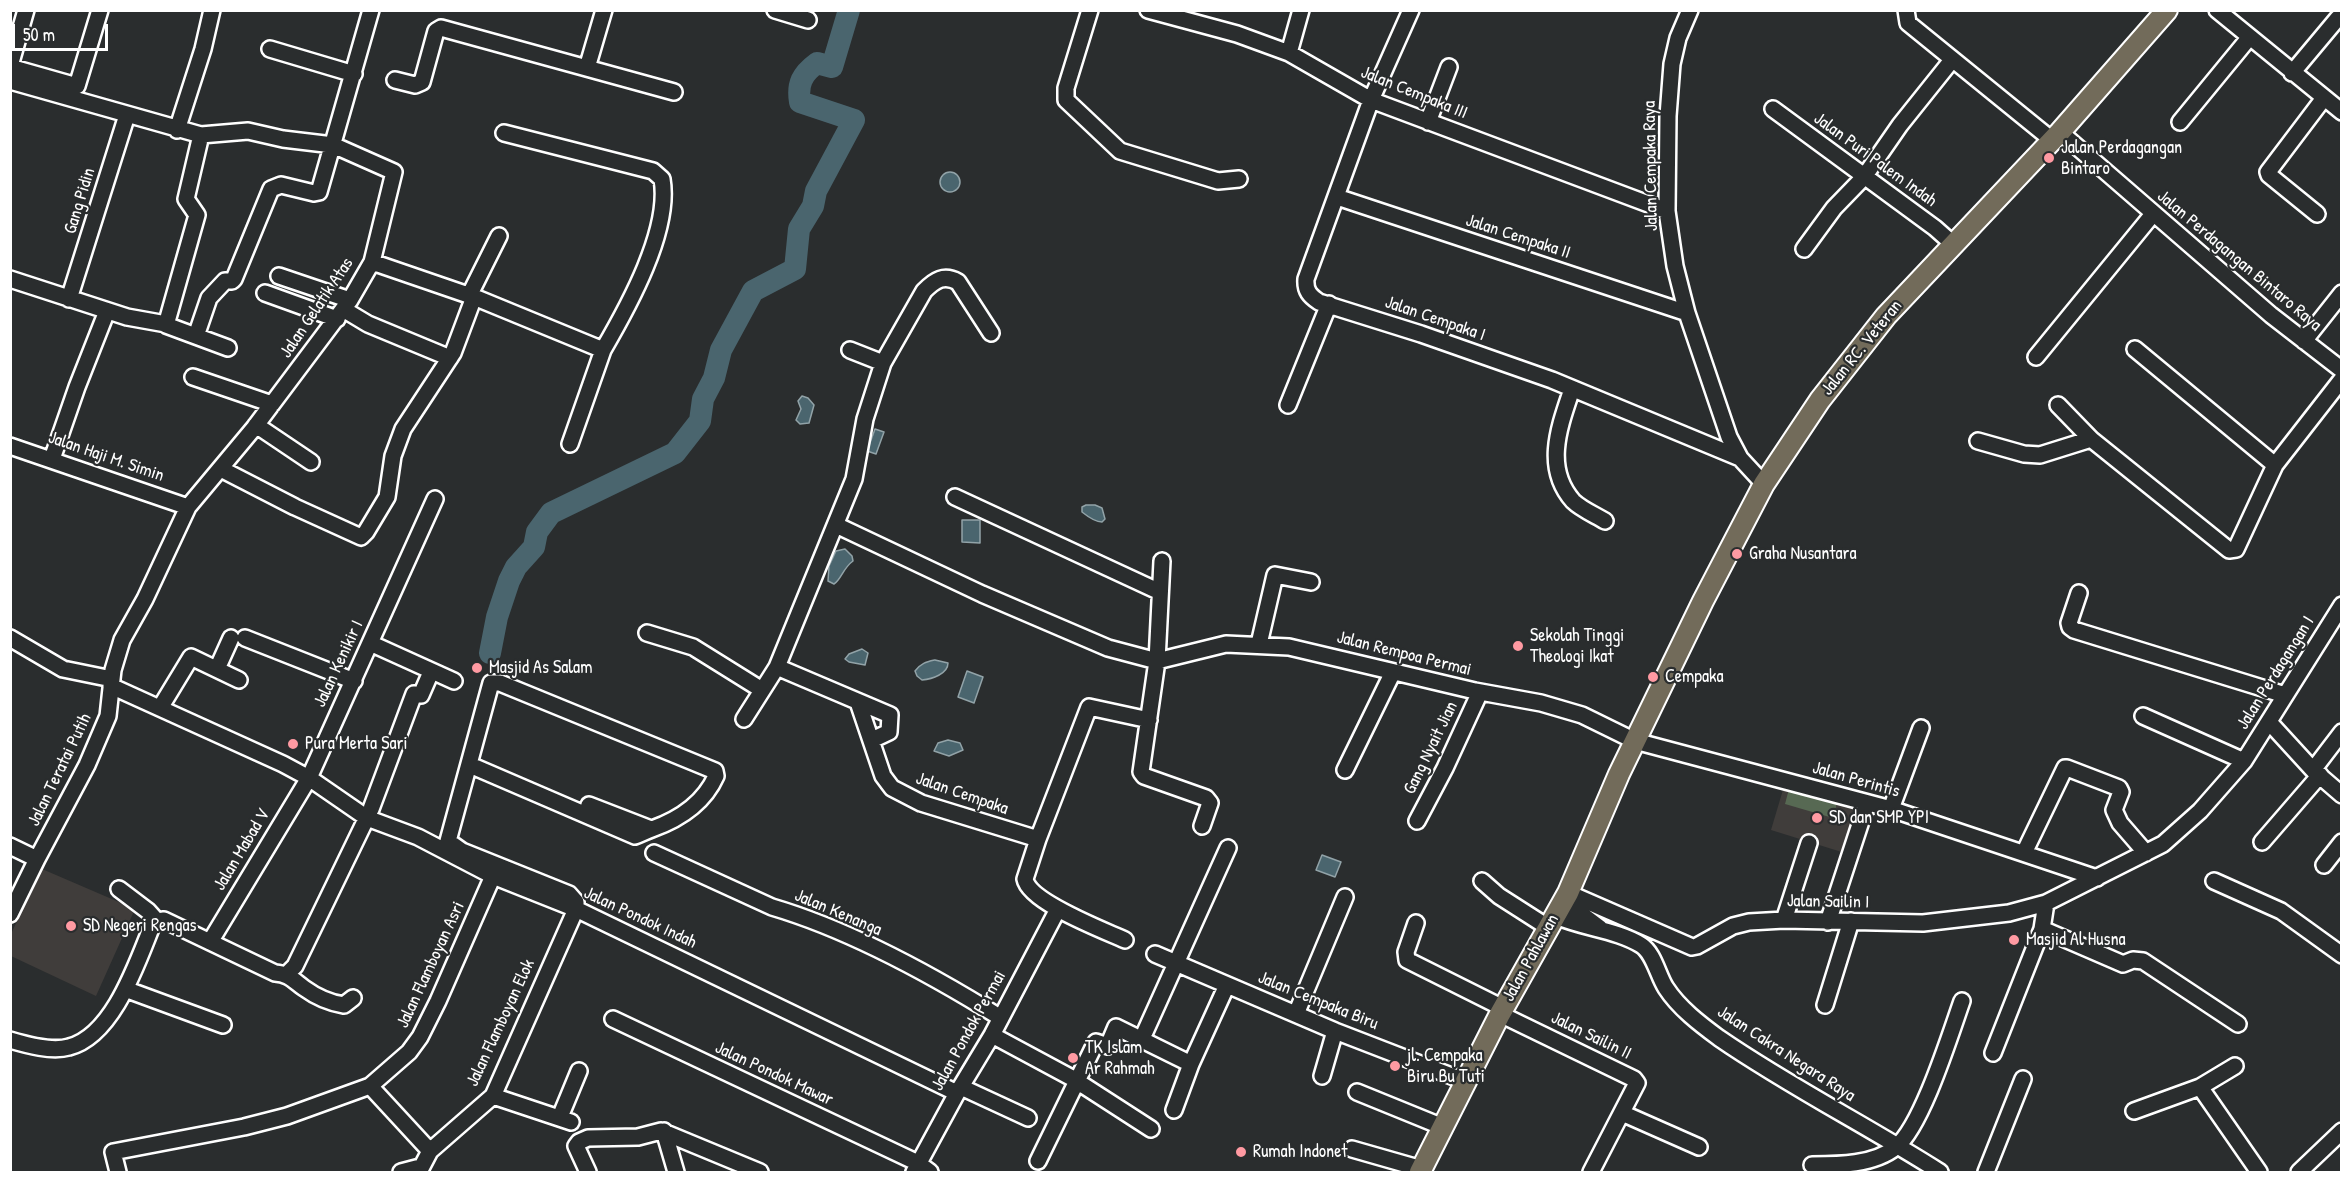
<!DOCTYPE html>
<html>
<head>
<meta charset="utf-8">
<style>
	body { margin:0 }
	#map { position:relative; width:2352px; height:1183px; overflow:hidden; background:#2a2d2e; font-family:"Patrick Hand",sans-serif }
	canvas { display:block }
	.frame { position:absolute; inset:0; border:12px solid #fff; pointer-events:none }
	.scale { position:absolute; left:12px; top:24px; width:96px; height:27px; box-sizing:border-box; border:3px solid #fff; border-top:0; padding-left:8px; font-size:18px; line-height:21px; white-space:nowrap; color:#fff; -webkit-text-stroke:4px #2a2d2e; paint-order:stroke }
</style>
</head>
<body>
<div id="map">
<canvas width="2352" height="1183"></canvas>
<div class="frame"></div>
<div class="scale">50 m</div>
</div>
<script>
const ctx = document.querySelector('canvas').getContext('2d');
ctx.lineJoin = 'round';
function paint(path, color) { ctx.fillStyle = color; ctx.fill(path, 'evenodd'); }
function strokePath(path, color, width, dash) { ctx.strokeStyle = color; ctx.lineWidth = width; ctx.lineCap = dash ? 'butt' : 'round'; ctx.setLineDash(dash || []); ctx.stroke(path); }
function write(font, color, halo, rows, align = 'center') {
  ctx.font = font + ' "Patrick Hand",sans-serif'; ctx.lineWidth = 4.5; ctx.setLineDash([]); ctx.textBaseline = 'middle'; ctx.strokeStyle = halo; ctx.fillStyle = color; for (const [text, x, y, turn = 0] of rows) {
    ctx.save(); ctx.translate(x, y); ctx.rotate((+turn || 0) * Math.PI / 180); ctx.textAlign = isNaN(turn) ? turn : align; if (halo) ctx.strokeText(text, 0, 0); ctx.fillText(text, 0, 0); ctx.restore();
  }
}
const built = new Path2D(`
	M1785 783 1863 806 1848 854 1771 830Z
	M42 869 135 909 96 996 11 956 10 936Z`);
const green = new Path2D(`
	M1789 789 1837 803 1833 818 1785 804Z`);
const water = new Path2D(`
	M940 182a10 10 0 1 1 20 0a10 10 0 1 1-20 0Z
	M802 396 808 398 814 405 809 423 800 424 796 420 801 409 798 401Z
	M875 429 884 432 876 454 867 451Z
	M1086 505H1095L1102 508 1105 519 1102 522C1095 522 1087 516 1082 512V507Z
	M962 520H980V543L962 542Z
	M845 549 852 556 853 561C843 568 841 580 834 584L828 581 829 566 836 551Z
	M862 649 868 653 865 665 849 662 845 659 849 654Z
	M935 660 948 663C948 674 932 679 922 680L917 676 915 671C921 663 926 662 935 660Z
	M967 671 983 677 974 703 958 697Z
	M948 740 960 743 963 750 949 756 934 751 938 743Z
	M1322 855 1341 862 1335 877 1316 870Z`);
const river = new Path2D(`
	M490 653 497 617 509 581 516 567 534 547 537 532 551 513 675 453 700 421 703 399 714 378 721 350 753 291 795 269 799 229 813 206 816 191 854 120 800 102C797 84 802 74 817 63L832 67 849 10`);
const minor = new Path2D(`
	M775 10 808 20
	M1090 10 1066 88V100L1120 151 1218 181 1239 179
	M1148 10 1237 34 1289 53 1371 100 1667 211
	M1411 10 1371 100 1306 279C1305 291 1310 296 1319 302L1421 334 1552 380 1740 458
	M1690 10 1678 38 1672 64 1668 116 1667 211 1675 266 1687 313 1729 437 1740 458 1764 484
	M1906 10 1908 23 2052 140
	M2217 10 2342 112
	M270 49 354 74
	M1289 53 1301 10
	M10 66 26 10
	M10 67 77 86 100 10
	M587 68 604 10
	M2292 73 2338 18
	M395 80 415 85 422 82 436 31 441 28 674 92
	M10 81 201 135 248 131 283 139 333 145 394 172 372 262 350 300 254 428 188 507 145 599 122 640 113 670 108 716 87 765 37 859 10 914
	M1773 109 1935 228 1953 244
	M1428 122 1449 67
	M2180 122 2249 38
	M177 130 203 49 212 10
	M2060 132 2271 315 2342 370
	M201 135 186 199 197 215 166 325 228 348
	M1337 197 1687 313
	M2317 214 2269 175 2268 172 2324 98
	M1804 249 1834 208 1864 177 1900 125 1952 60
	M372 262 474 297 603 350C628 307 671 230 662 179L653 171 504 133
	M279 276 350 300
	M10 279 127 317 166 324
	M265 293 337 319
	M469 296 499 236
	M69 299 127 115
	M343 309 368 324 450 358
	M196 336 209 298 225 281H232L234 279 271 189 281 185 314 193 319 192 371 10
	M2304 341 2342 293
	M2135 349 2275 465
	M850 350 883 363 865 419 854 479 777 667 890 715 889 732 872 740
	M2036 357 2153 214
	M883 363 924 291C935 280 944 274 958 282L991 333
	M193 377 272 404
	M1572 389C1560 425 1543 467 1573 501 1581 509 1595 515 1605 521
	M1288 405 1329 304
	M2058 405 2091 439 2229 550 2236 549 2275 465 2342 379
	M256 425 311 462
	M1978 441 2024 454 2040 455 2091 439
	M570 444 603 350
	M10 446 188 507
	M52 459 77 387 107 311
	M221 469 295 507 361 537 366 532 387 497 393 456 403 429 453 353 474 297
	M955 497 1160 592
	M836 525 982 594 1108 648 1157 661 1226 644 1289 647 1475 691 1541 703 1582 715 1635 741 1891 809 2097 878
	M1162 561 1157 661 1141 772 1144 776 1206 798 1210 803 1202 826
	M2079 593 2069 623 2070 627 2074 630 2285 695
	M647 633 693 647 762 690
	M10 638 63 669 112 679
	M245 638 354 681
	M370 643 454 681
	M1259 644 1275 575 1311 582
	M217 669 231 638
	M111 686 283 764 309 778 367 818 418 837 493 876 576 909 957 1093
	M858 702 883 776 892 788 921 803 1038 839
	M160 708 191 657 239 680
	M2143 716 2244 761
	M744 719 777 667
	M2270 723 2313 770 2342 795
	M470 765 635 836C641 834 646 831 652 829 680 819 704 803 716 776L715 771 500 683H491L448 841 462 851 569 894 576 902V909
	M1345 770 1393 672
	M2313 770 2342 732
	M589 805 651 829
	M1891 809 1921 728
	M1417 821 1445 768 1480 692
	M2262 842 2320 775
	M10 846 37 859
	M654 853 772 907C850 930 932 975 1001 1018
	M2024 853 2065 768H2067L2119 788 2121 792 2114 810 2120 823 2146 853
	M2324 865 2342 842
	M1482 881 1499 896 1549 928
	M2214 881 2281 911 2342 955
	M119 889 148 911 157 921
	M1568 893 1692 947 1697 946 1733 926 1749 922 1784 920 1923 923 2009 913 2046 903 2163 844 2200 811 2244 761 2342 605
	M1562 904 1580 913 1600 928
	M1556 916C1583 928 1617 930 1641 945 1654 953 1658 976 1666 988 1679 1008 1700 1024 1719 1038 1790 1087 1868 1126 1940 1172
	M1784 920 1809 843
	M1828 922 1867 803
	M1416 923 1406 952 1407 960 1503 1008
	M2042 929 2123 964 2133 960 2143 961 2238 1024
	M1125 940C1103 930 1029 902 1025 879L1038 839 1089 707 1149 720
	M210 942 309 778 435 499
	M1155 954 1335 1031 1467 1082
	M287 974 295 966 371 809 414 694 421 695 431 672
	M125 989 223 1025
	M1825 1005 1851 921
	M1296 1014 1345 897
	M1500 1014 1634 1079 1637 1083 1591 1172
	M613 1019 918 1163 930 1172
	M1145 1032 1228 848
	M992 1035 1072 1078 1151 1129
	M10 1040C27 1045 52 1052 69 1047 113 1036 137 963 152 926L157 921 164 920 275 973C289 974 293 980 304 988 315 996 330 1003 344 1005L353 998
	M1993 1053 2042 929 2046 903
	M1322 1076 1335 1031
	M370 1086 430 1151
	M961 1087 1028 1118
	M2200 1087 2259 1172
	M1357 1092 1443 1127
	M493 1096 571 1122
	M1174 1110 1191 1064
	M2134 1111 2200 1087 2235 1066
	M1622 1113 1699 1147
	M560 1117 579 1071
	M664 1131 676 1172
	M1352 1149 1422 1169
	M1038 1161 1096 1042 1108 1046 1116 1027 1191 1064 1227 985
	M1812 1165C1838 1165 1874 1165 1896 1147 1922 1126 1950 1035 1962 1001
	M118 1172 113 1152 244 1127 287 1116 370 1086 409 1052 420 1037 438 1001 496 869
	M401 1172 420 1167
	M419 1172 430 1151 493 1096 576 909
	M588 1172 576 1146 579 1142 588 1138 638 1137 661 1131 760 1172
	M914 1172 957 1093 992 1035 1058 909
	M1986 1172 2023 1079
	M2299 1172 2342 1131`);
const major = new Path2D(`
	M1420 1172 1500 1014 1568 893 1619 774 1703 601 1764 484 1820 400 1886 316 2060 132 2167 10`);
const markers = [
	[2049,158,6,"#ff9aa2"],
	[1737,554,6,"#ff9aa2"],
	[1518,646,6,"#ff9aa2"],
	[477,668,6,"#ff9aa2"],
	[1653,677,6,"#ff9aa2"],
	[293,744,6,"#ff9aa2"],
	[1817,818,6,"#ff9aa2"],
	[71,926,6,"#ff9aa2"],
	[2014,940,6,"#ff9aa2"],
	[1073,1058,6,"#ff9aa2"],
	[1395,1066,6,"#ff9aa2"],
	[1241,1152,6,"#ff9aa2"]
];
const streetNames = [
	["Jalan Cempaka III",1414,93,22],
	["Jalan Puri Palem Indah",1875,160,36],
	["Jalan Cempaka Raya",1651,166,-91],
	["Gang Pidin",80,201,-73],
	["Jalan Cempaka II",1518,237,18],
	["Jalan Perdagangan Bintaro Raya",2239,261,40],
	["Jalan Gelatik Atas",317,308,-56],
	["Jalan Cempaka I",1435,319,19],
	["Jalan RC. Veteran",1862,348,-51],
	["Jalan Haji M. Simin",106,457,19],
	["Jalan Rempoa Permai",1404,654,14],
	["Jalan Kenikir I",339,664,-65],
	["Jalan Perdagangan I",2276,673,-58],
	["Gang Nyait Jian",1431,748,-64],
	["Jalan Teratai Putih",60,770,-64],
	["Jalan Perintis",1856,780,16],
	["Jalan Cempaka",962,794,19],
	["Jalan Mabad V",242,850,-59],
	["Jalan Sailin I",1828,902,1],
	["Jalan Kenanga",838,913,23],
	["Jalan Pondok Indah",640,918,25],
	["Jalan Pahlawan",1531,958,-61],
	["Jalan Flamboyan Asri",431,965,-65],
	["Jalan Cempaka Biru",1318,1001,22],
	["Jalan Flamboyan Elok",501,1023,-65],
	["Jalan Pondok Permai",969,1031,-61],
	["Jalan Sailin II",1591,1036,26],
	["Jalan Cakra Negara Raya",1786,1054,33],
	["Jalan Pondok Mawar",774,1074,25]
];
const poiNames = [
	["Jalan Perdagangan",2061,148],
	["Bintaro",2061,169],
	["Graha Nusantara",1749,554],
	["Sekolah Tinggi",1530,636],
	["Theologi Ikat",1530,657],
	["Masjid As Salam",489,668],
	["Cempaka",1665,677],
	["Pura Merta Sari",305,744],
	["SD dan SMP YPI",1829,818],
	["SD Negeri Rengas",83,926],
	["Masjid Al Husna",2026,940],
	["TK Islam",1085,1048],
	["Ar Rahmah",1085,1069],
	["jl. Cempaka",1407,1056],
	["Biru Bu Tuti",1407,1077],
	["Rumah Indonet",1253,1152]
];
paint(built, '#403d3b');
paint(green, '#576953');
paint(water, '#4a656e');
strokePath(water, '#92a3a8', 1.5);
strokePath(river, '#4a656e', 22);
strokePath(minor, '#fff', 20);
strokePath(major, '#fff', 24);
strokePath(minor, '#2a2d2e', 15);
strokePath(major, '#726b5a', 20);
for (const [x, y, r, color] of markers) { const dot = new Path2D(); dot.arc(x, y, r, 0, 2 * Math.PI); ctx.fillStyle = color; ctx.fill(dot); strokePath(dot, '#2a2d2e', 2); }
write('18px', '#fff', '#2a2d2e', streetNames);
write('18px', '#fff', '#2a2d2e', poiNames, 'left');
</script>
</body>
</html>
